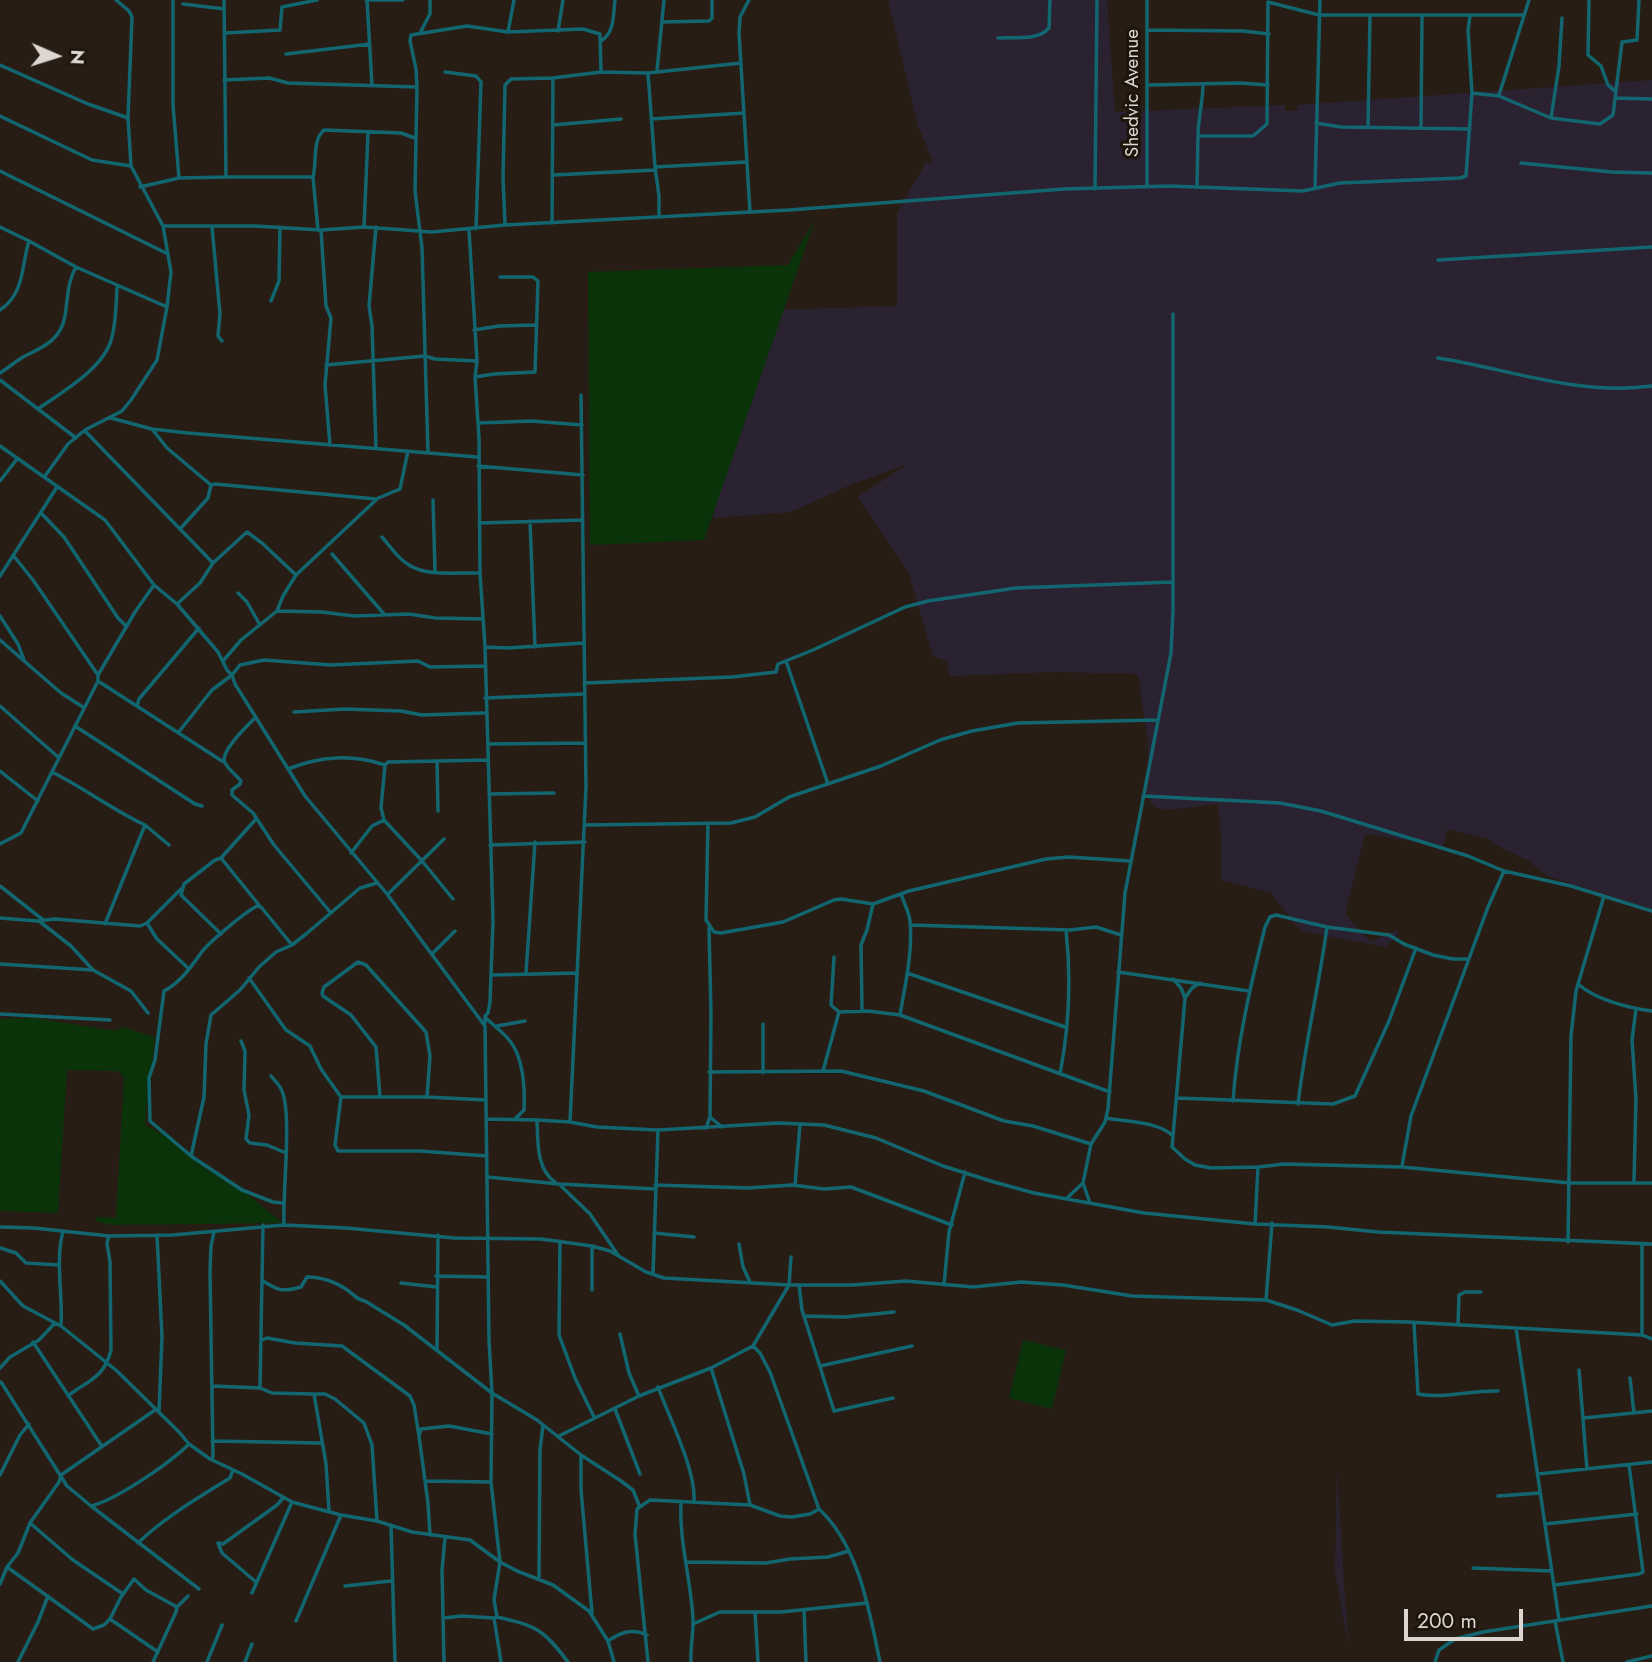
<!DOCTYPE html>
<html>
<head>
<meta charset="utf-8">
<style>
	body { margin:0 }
	#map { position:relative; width:1652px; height:1662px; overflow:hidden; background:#271d15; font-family:Jost,sans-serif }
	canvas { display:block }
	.north { position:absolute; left:21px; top:21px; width:70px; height:70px; -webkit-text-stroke:5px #1d140c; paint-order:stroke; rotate:93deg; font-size:19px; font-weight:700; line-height:28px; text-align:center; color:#ddd6d0 }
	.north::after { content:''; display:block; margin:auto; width:24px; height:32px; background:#ddd6d0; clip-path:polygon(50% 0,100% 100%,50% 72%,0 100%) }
	.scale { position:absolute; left:1404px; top:1609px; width:119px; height:32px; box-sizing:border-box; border:4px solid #ddd6d0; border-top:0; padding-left:9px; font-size:21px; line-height:24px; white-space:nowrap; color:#ddd6d0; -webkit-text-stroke:5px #1d140c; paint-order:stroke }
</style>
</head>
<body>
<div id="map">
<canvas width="1652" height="1662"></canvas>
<div class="north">N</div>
<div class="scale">200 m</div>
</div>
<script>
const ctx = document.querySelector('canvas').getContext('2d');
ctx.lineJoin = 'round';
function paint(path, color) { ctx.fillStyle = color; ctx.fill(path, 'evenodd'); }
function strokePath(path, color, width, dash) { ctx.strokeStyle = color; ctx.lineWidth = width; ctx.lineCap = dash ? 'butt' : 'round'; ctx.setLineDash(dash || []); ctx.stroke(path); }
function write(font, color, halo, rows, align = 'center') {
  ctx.font = font + ' Jost,sans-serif'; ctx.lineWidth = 6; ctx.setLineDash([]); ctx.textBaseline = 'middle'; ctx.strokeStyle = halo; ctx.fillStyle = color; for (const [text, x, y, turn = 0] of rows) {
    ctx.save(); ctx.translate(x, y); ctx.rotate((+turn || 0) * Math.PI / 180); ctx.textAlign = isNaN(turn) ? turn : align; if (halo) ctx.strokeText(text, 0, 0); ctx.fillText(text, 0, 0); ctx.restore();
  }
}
const industrial = new Path2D(`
	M888 0H1107L1115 112 1285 105V111H1297V105L1652 80V909L1547 876 1529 861 1492 843V840L1447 829 1443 846 1365 834 1345 914 1371 942 1397 930 1398 934 1386 947 1301 931 1271 893 1221 880V837L1218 804 1168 810 1154 807 1143 785 1148 764V742L1138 674 1056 672 950 676 947 661 933 656 908 571 858 497 909 463 848 486 791 512 714 518 710 312 897 306V213L926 162 934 163 918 126Z
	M1337 1468 1348 1645V1646L1335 1571Z`);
const green = new Path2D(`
	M815 220 704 540 590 545 588 272 788 265Z
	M34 1018 116 1031 123 1027 155 1037 145 1125 165 1136 209 1171 236 1185 283 1223 112 1225 98 1222 95 1217 116 1218 124 1077 118 1071 67 1070 58 1213 0 1211V1019Z
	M1023 1340 1066 1350 1052 1409 1009 1398Z`);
const minor = new Path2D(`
	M173 0V105L179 178
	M366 0H403
	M367 0 372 85
	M749 0 740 17 739 33 750 212
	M1147 0V186
	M1589 0 1588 55 1601 66 1608 85 1615 91
	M183 4 224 9
	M1470 16 1468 30 1472 93 1499 96 1551 118 1600 124 1613 115 1622 42 1637 40 1639 0
	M662 22 709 21 712 18V0
	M1147 30 1243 31 1269 34
	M421 31 430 14V0
	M558 31 563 0
	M508 32 514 0
	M225 33 280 30 282 7 317 0
	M998 38C1014 37 1038 41 1049 28L1050 0
	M601 41C615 32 613 15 615 0
	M286 54 370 44
	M0 65 88 104 128 118
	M657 71 664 0
	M445 72 476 76 481 82 476 229
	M648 73 655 167 659 196V217
	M224 80 269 78 288 83 417 87
	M1148 85 1240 83 1268 85
	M1499 95 1529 0
	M1615 98 1652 99
	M0 116 92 160 131 166
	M1551 118 1559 66 1562 18
	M651 119 744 113
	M1316 123 1341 127 1470 129
	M553 125 621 119
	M1368 127 1370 16
	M1421 127 1422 16
	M1198 136C1198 118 1203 102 1203 84
	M1521 163 1612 172 1652 173
	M655 167 746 162
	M0 171 168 254
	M553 175 655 170
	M226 177H313C317 163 312 140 324 130L401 133 415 138
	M313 177 318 230
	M1197 186 1198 136H1253L1267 124 1268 2 1319 15H1524
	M140 187 179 178 226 177 224 0
	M1315 187 1320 0
	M1095 189 1097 0
	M552 223 553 78 601 72 648 73 741 63
	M505 224 503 178 505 85 511 79 553 78
	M163 226H255L321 230 364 227 432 232 505 225 789 210 1064 189 1169 186 1303 191 1340 183 1460 178 1466 176 1472 93
	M0 227 29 241
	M212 227 220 314 218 336 222 341
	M364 227 368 133
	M321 230 326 306 331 318 325 385 330 445
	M469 230 477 361 475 377 479 438 480 573 485 647 493 921 490 1002 488 1013 485 1016V1023
	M1438 260 1652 247
	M271 301 279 281 280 227
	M0 310C25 293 21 267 29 241L76 267 167 307
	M474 330 499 326 535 325
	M1438 358C1509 369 1578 396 1652 386
	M326 365 425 356 435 359 477 361
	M0 373C8 368 15 362 23 357 43 347 61 340 65 316 68 298 67 283 76 267
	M475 377 494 374 535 372 538 281 533 277H500
	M0 380 76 438
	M38 409C62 392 105 368 112 337 116 322 116 304 117 288
	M111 418 152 429 188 433 477 457
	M478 423 532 421 582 425
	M152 429 167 448 211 485 215 484 376 499 400 489 408 451
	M85 431 213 563
	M0 446 105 520 154 585 177 604 218 652 227 670 232 675 235 684 305 796 387 894 485 1026 489 1340 492 1393 491 1482 500 1562 494 1600 497 1617 494 1618 501 1662
	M376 448 372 326 369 306 376 227
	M428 452 422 248 415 191 417 87 416 69 410 41 411 35 467 26 508 32 583 29 600 34 601 72
	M478 466 583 475
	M45 476 68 444 85 430 122 411 131 400 157 360 167 307 171 272 163 226 131 166 128 118 132 17 129 11 116 0
	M0 481 17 459
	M433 500 435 571
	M41 513 64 537 118 618 125 625
	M530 521 535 647
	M479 523 583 520
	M180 529 208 498 211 485
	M382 537C390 546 398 559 409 565 427 577 459 572 480 573
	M332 554 384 614
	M13 555 33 580 98 675
	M296 575 376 500
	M0 576 57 487
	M238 593 247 602 260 625
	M177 604 200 583 213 563 247 532 262 543 296 575 283 596 277 611
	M0 616 18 644 24 660
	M0 640 61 693 83 707
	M485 647 508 648 583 643
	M223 661 241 640 277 611 322 612 354 616 409 614 435 618 483 619
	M786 661 828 784
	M98 681 222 761
	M584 683 732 677 776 672 778 664 813 650 905 607 928 601 1016 588 1173 582
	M485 698 583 694
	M0 706 58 757
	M137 706 139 699 199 628
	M294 712 345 709 401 711 422 715 484 713
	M256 717C248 725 219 752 225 763 229 770 236 775 241 781L240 784 232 790V795L253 813 274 845 331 913
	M75 726 195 804 202 806
	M178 733 212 690 232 675 240 665 264 660 331 665 418 661 430 667 484 666
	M488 744 584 743
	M437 761 438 811
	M288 769C321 756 351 754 385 765L388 762 487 760
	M0 771 38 801
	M52 772C84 788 113 810 145 825L105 924
	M489 794 554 793
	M1143 796 1280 803 1321 811 1468 856 1504 871 1571 886 1652 911
	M384 820 422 861 453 899
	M708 823 706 920 714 932 721 933 783 922 834 900 841 899 873 904 909 891 1046 859 1069 857 1130 861
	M145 825 169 845
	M585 825 731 823 755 817 789 797 881 766 940 740 972 731 1018 723 1157 720
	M0 844 21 833 98 681V675L135 612 154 585
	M490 845 585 842
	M351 853 372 826 384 820 381 808 385 765
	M221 858 259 905
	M0 886 42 919
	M388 894 444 839
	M0 918 37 921 55 919 140 926 147 923 157 939 188 968
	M39 921 71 946 93 970
	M147 923 181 889
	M910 925 1070 930 1096 927 1121 935
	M221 934 181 895 184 884 215 860 221 858 256 819
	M432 954 455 931
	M834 957 831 1005 839 1012 868 1011 900 1015 1110 1092
	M0 964 93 970 131 991 148 1013
	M1118 972 1249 991
	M526 973 535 842
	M907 973 1065 1027
	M492 975 577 973
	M249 978 286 1030 310 1046 321 1069 341 1097 335 1145 338 1151H420L487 1156
	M1578 984C1596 1000 1629 1008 1652 1011
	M1185 998 1192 988 1200 983
	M862 1010 861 945 867 930 873 904
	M0 1014 110 1020
	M900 1015C905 985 913 952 910 921 909 912 904 903 901 894
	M486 1018C494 1026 503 1032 510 1041 524 1059 525 1087 524 1110L515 1119
	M497 1026 525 1021
	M241 1041 245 1051 244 1090 249 1115 246 1139 250 1143 267 1145 286 1153
	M823 1071 839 1012
	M709 1072 841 1071 924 1091 1004 1121 1033 1126 1091 1144
	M763 1073V1024
	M1060 1074C1069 1028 1071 976 1066 930
	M271 1076C274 1080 279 1084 281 1089 293 1110 282 1196 284 1225
	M341 1097H427L486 1100
	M380 1097 376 1047 351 1015 323 996 322 993 324 987 358 962 366 965 426 1032 430 1056 427 1097
	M1177 1098 1333 1104 1355 1096 1389 1021 1416 948
	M1233 1101C1237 1042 1251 984 1265 927L1270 917 1276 915 1327 927 1389 935 1404 944 1433 955 1453 959H1469
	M1298 1104C1305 1044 1319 986 1327 927
	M710 1117 722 1127
	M1106 1118C1126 1122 1158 1121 1173 1136L1172 1147 1185 1159 1195 1165 1211 1168 1258 1167 1284 1164 1402 1167 1570 1183H1652
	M487 1119 537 1120 570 1122 597 1127 658 1130 778 1123 824 1125 876 1138 943 1166 994 1182 1034 1193 1144 1213 1255 1224 1328 1227 1378 1232 1652 1244
	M537 1120C538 1141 536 1169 555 1182
	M570 1122 586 787 581 395
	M706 1128 710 1117 711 1013 709 928
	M1173 1136 1185 998 1181 988 1173 979
	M191 1156 204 1097 206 1044 211 1015 240 990 259 967 276 952 292 945 306 934 360 888 377 883
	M1402 1166 1411 1116 1488 907 1504 871
	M487 1177 559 1184 655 1189
	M1634 1181 1636 1099 1632 1040 1636 1009
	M655 1185 748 1188 792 1185 824 1189 851 1187 952 1225
	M795 1185 800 1124
	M561 1186 590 1214 618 1255
	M1067 1198 1083 1183
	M283 1203 273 1202 242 1190 191 1156 150 1121 149 1078 155 1060 164 991C180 983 191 967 201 953 210 941 244 913 257 906L261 907 292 945
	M1090 1203 1083 1183 1091 1144 1105 1122 1108 1109 1125 893 1171 653 1173 610V314
	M1255 1224 1258 1167
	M0 1227 34 1228 109 1236 173 1235 284 1225 346 1228 454 1238 541 1239 592 1246 610 1251 646 1272 664 1278 789 1285H852L906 1281 973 1287 1021 1282 1063 1285 1132 1296 1266 1300 1297 1310 1332 1325 1355 1321 1408 1322 1642 1335 1652 1339
	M654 1233 694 1237
	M157 1235 162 1337 159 1411
	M560 1241 559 1335 575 1378 594 1417
	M1568 1242 1571 1036 1576 991 1604 896
	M739 1244 743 1267 750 1282
	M0 1248 16 1253 26 1263 59 1265
	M653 1274 658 1130
	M436 1276 488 1277
	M0 1281 23 1306 61 1326 117 1371 179 1432 189 1444 210 1459 242 1474 292 1502 341 1515 377 1521 412 1532 470 1540 500 1562 517 1571 553 1585 589 1611 608 1641 614 1662
	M263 1281C279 1291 283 1292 301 1287L307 1277C323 1277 338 1283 350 1292 356 1297 358 1300 365 1301L404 1325 492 1393 537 1420 581 1455 621 1481 633 1490 639 1505
	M401 1283 437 1287
	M799 1285 802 1310 834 1411 893 1398
	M944 1285 949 1232 965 1172
	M592 1290V1246
	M1266 1300 1272 1223
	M804 1316 845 1317 894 1312
	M1414 1323 1418 1394C1442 1399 1473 1390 1498 1391
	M1458 1325 1459 1295 1465 1292H1481
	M61 1326C63 1295 55 1261 63 1231
	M1516 1328 1559 1620
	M620 1334 629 1373 639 1396
	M1642 1335V1245
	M262 1340 267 1338 295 1343 342 1346 410 1396 414 1405 419 1436
	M33 1342 101 1445
	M753 1346 760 1353 770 1372 819 1509C859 1546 869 1610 880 1662
	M437 1350 438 1235
	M820 1366 912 1346
	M0 1368 10 1357 39 1340 55 1323
	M711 1368 744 1474 750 1505
	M1579 1370 1587 1469
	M1630 1378 1634 1413
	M1 1382 67 1486 91 1506C116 1500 170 1463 189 1444
	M212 1386 260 1388 272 1393 314 1394 326 1464 329 1511
	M658 1387C669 1417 696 1470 694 1501
	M260 1388 263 1225
	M315 1394H325L335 1399 364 1423 372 1445 377 1521
	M69 1395C89 1380 104 1378 111 1350L110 1262 107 1243 109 1236
	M615 1409 640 1474
	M1584 1418 1652 1411
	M559 1436 639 1396 711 1368 753 1346 789 1285 791 1257
	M212 1441 321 1443
	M581 1455V1490L592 1613
	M211 1459 213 1457 210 1271 211 1246 214 1232
	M1538 1474 1652 1462
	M0 1475 20 1435 29 1424
	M426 1481 491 1482
	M1498 1496 1540 1493
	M681 1503C679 1542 691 1580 693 1619 694 1630 690 1648 691 1662
	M91 1506 199 1589
	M30 1523 73 1560 123 1594
	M1545 1524 1637 1514
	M391 1525 395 1662
	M430 1535 428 1503 419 1436 421 1429 449 1426 492 1434
	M138 1543C165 1517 198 1498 230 1478L233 1470
	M686 1562 766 1563 790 1559 828 1557 849 1551
	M7 1567 93 1629 104 1625 110 1619
	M1473 1568 1552 1571
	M539 1579 540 1450 543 1425
	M256 1582 222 1553 218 1543 223 1544 277 1505 283 1498
	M0 1584 7 1567 18 1553 30 1523 59 1482 61 1475 155 1410
	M1555 1585 1639 1574 1643 1572 1629 1465
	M345 1586 391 1581
	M252 1593 292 1502
	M177 1607 188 1596
	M804 1610 806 1662
	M755 1612 758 1662
	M497 1617C537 1626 543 1629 568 1662
	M444 1618 462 1616 494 1618
	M296 1621 341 1515
	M1555 1621 1563 1662
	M693 1624 720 1612H781L867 1603
	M608 1641C621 1632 632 1628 647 1635
	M18 1662 38 1622 48 1596
	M153 1662 176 1612 177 1607 146 1590 134 1579 121 1597 110 1619 158 1652
	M207 1662 222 1625
	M245 1662 252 1644
	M444 1662 442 1570 445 1538
	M648 1662 635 1534 637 1509 650 1500 750 1505 780 1516 792 1517 810 1514 819 1509
	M1435 1662 1439 1650 1455 1639 1483 1632 1652 1606
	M1627 1662 1652 1656`);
const streetNames = [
	["Shedvic Avenue",1133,93,-90]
];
paint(industrial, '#2b2231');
paint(green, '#0a330a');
strokePath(minor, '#126670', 3.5);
write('19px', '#ddd6d0', '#1d140c', streetNames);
</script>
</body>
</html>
